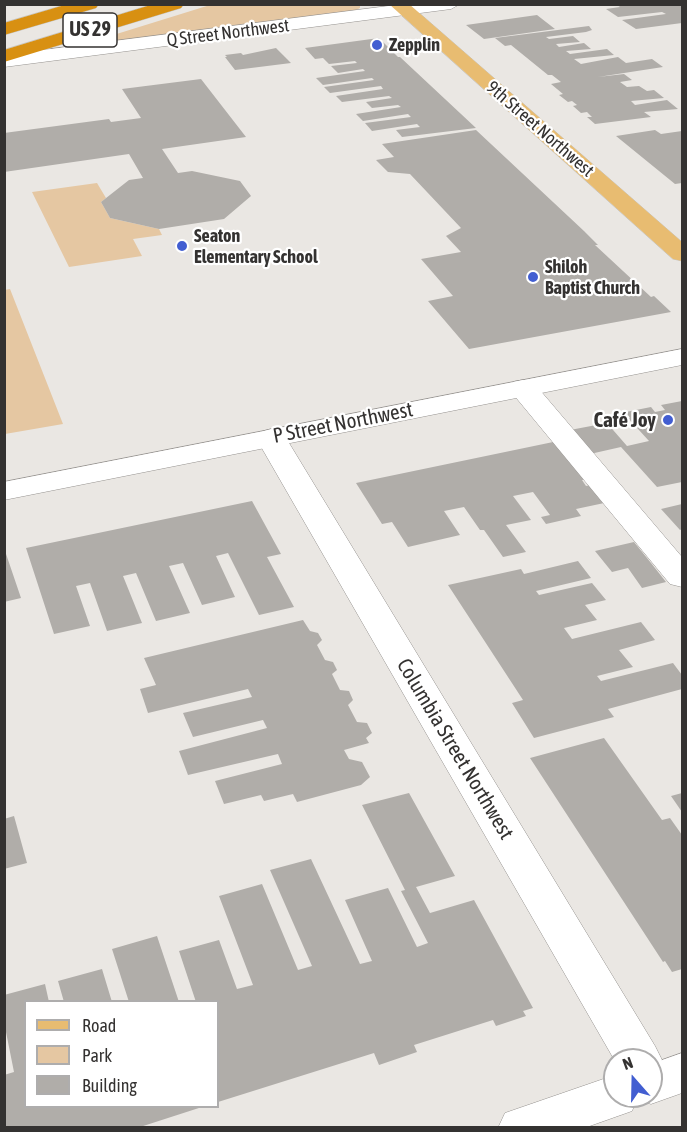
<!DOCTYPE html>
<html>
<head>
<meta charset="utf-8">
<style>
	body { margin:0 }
	#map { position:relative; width:687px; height:1132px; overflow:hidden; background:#eae7e3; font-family:"Asap Condensed",sans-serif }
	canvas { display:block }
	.frame { position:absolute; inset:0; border:6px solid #343231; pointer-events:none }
	.legend { position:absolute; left:24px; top:1000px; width:195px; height:108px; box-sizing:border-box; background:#fff; border:2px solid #aeadad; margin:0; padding:8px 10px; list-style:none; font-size:18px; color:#343231 }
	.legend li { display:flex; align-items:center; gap:12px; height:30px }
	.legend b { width:30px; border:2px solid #aeadad }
	.north { position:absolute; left:603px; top:1048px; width:60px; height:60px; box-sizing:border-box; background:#fff; border:2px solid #aeadad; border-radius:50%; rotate:340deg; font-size:16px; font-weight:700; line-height:24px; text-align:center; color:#343231 }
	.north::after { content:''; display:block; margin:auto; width:21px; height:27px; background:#425ed1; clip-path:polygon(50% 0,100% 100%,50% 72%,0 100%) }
</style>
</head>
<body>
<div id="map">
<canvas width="687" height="1132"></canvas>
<div class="frame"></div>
<ul class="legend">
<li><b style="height:8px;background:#e8bc71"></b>Road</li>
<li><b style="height:16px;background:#e5c7a2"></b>Park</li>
<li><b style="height:16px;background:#b0ada9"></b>Building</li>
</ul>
<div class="north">N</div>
</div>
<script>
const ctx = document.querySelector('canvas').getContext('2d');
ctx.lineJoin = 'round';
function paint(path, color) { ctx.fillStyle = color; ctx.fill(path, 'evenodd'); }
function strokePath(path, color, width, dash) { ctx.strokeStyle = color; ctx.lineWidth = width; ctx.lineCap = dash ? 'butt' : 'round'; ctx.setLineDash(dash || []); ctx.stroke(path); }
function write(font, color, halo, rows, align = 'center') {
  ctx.font = font + ' "Asap Condensed",sans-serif'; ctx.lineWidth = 4.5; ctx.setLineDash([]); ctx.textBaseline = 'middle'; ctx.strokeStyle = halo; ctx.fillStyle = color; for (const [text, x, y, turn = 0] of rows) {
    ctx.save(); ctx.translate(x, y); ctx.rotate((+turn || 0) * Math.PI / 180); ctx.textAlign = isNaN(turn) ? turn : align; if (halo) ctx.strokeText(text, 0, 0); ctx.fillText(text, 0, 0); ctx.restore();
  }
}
const green = new Path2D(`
	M360 4V8L354 11 102 43 94 41 210 5Z
	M97 183 106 198 101 202 110 218 159 229 162 235 133 239 142 256 69 267 32 192Z
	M10 289 63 424 5 434 4 290Z`);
const building = new Path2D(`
	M621 4 682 5V23L636 29 622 20 666 14 662 12 618 17 606 9 620 7 617 5Z
	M537 15 555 29 484 39 466 25Z
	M589 26 592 30 586 32 546 37 549 39 573 36 580 42 556 44 559 47 584 43 591 49 566 51 570 54 607 49 614 55 574 59 581 64 618 57 626 63 652 59 663 67 598 77 624 74 632 80 620 82 627 87 639 86 647 91 654 90 664 98 631 101 635 105 667 100 678 109 644 112 651 117 595 124 587 117H592L587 112 581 113 573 106 577 105 572 101 568 102 559 95 563 94 551 84 561 82 552 75H548L511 45 505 46 495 38Z
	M379 38 398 57H400L476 128 402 137 396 130 420 127 417 124 372 131 365 123 411 117 408 114 363 121 356 114 401 107 398 105 372 108 366 102 392 98 389 96 342 102 336 96 383 89 381 86 330 93 324 87 374 80 372 78 323 85 316 78 365 71 363 69 338 73 331 66 357 63 355 61 329 64 323 58 315 59 305 48Z
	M276 48 291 63 235 70 225 57H227L225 55 241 53 243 55Z
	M201 79 246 137 162 149 178 173 192 171 240 181 251 196 224 219 159 229 110 218 101 202 129 180 143 178 129 154 4 172V133L109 119 111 122 141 118 122 89Z
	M476 130 584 231 598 245H595L651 297 654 296 671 312 469 349 428 301 453 296 421 259 461 252 446 236 461 228 410 174 388 172 376 160 394 157 382 144Z
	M655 130 661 134 682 131V183L675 184 616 136Z
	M682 401V482L657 487 621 447 590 454 570 430 607 423 627 446 649 441 628 418H630L626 412 651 407 655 412 665 410 661 405Z
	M558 441 589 479 582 480 586 486 595 484 609 502 576 509 581 516 546 524 541 517 550 515 533 492 513 496 531 520 506 525 526 552 503 557 484 530H480L464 507 444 511 460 535 408 547 392 522 382 524 356 483Z
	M252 501 281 554 267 557 294 607 259 615 228 553 216 556 235 597 202 605 183 563 169 566 190 613 156 621 136 573 123 576 142 623 107 631 90 583 76 586 90 626 54 634 26 548Z
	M682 504V529L680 530 661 509Z
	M634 542 651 563 666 582 642 588 628 568 612 572 595 551Z
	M4 548 21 598 4 602Z
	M578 561 591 578 536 591 539 595 592 583 606 600 585 605 597 620 564 628 572 639 641 622 655 640 619 650 633 667 597 676 601 681 673 663 682 675V689L608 709 614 717 534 738 512 703 523 700 448 585 521 569 524 574Z
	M303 620 310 631 318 633 322 640 317 645 325 660 333 662 337 670 332 674 340 690 349 691 353 700 348 705 357 722 367 723 372 733 366 738 369 743 344 750 349 759 362 762 370 777 361 785 297 802 293 794 264 801 261 795 224 804 215 781 282 764 278 754 188 775 179 751 267 728 263 720 193 737 183 713 252 697 248 689 148 713 140 689 156 685 144 658Z
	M604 738 662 820 670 818 682 835V969L672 972 665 961 663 962 530 758Z
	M409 793 455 876 416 887 430 913 474 900 533 1008 523 1011 526 1016 496 1026 493 1020 414 1045 417 1052 379 1065 374 1053 218 1102V1002H196L179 951 219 940 237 989 253 985 219 896 262 884 298 970 312 966 270 870 311 859 360 964 372 961 345 900 388 888 417 947 428 943 401 891 405 890 362 805Z
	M682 793V812L671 796Z
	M14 816 27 863 4 869V819Z
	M157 936 179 1002H129L112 949Z
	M102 969 112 1002H64L58 981Z
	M45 984 49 1002H26V1107H202L137 1128H4V1075L14 1072 4 1022V995Z`);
const street = new Path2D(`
	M523 380 533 382 682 557V587L670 584 513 394 509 388 513 382Z
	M271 429 281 432 286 438 655 1046 662 1060 655 1074 651 1076V1060L615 1061 256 438 261 432Z`);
const secondary = new Path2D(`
	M404 4H460L451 9 4 67V55Z
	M682 349V365L4 500V482Z
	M682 1053V1093L651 1104 637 1099 632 1111 584 1128H498L505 1113 615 1075V1096H651V1064Z`);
const primary = new Path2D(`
	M389 4H409L682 242V261L673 259Z`);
const highway = new Path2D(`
	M68 4H99L96 8 4 35V23Z
	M154 4H184L181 8 4 62V50Z`);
const markers = [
	[377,45,6,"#425ed1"],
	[182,246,6,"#425ed1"],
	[533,277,6,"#425ed1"],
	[668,420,6,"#425ed1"]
];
const farStreetnames = [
	["Q Street Northwest",228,33,-7],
	["9th Street Northwest",540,129,41]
];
const farPoinames = [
	["Zepplin",389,45],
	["Seaton",194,236],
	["Elementary School",194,257],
	["Shiloh",545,267],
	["Baptist Church",545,288]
];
const shields = [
	[90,30,54]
];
const shieldNames = [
	["US 29",90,30]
];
const poiNames = [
	["Café Joy",656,420]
];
const streetNames = [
	["P Street Northwest",343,423,-11],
	["Columbia Street Northwest",455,749,59]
];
paint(green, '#e5c7a2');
paint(building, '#b0ada9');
strokePath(street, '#95928f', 1);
strokePath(secondary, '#95928f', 1);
strokePath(primary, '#c6c6c5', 1);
strokePath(highway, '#c6c6c5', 1);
paint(street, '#fff');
paint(secondary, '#fff');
paint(primary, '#e8bc71');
paint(highway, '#d89012');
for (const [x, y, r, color] of markers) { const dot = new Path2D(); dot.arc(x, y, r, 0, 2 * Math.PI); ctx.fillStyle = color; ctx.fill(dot); strokePath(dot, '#fff', 2); }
write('18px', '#343231', '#fff', farStreetnames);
write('bold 18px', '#343231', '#fff', farPoinames, 'left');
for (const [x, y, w] of shields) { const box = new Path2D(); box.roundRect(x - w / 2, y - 17, w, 34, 4.5); ctx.fillStyle = '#fff'; ctx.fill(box); strokePath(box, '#343231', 1.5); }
write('bold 20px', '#343231', null, shieldNames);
write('bold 21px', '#343231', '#fff', poiNames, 'right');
write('21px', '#343231', '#fff', streetNames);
</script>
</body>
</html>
